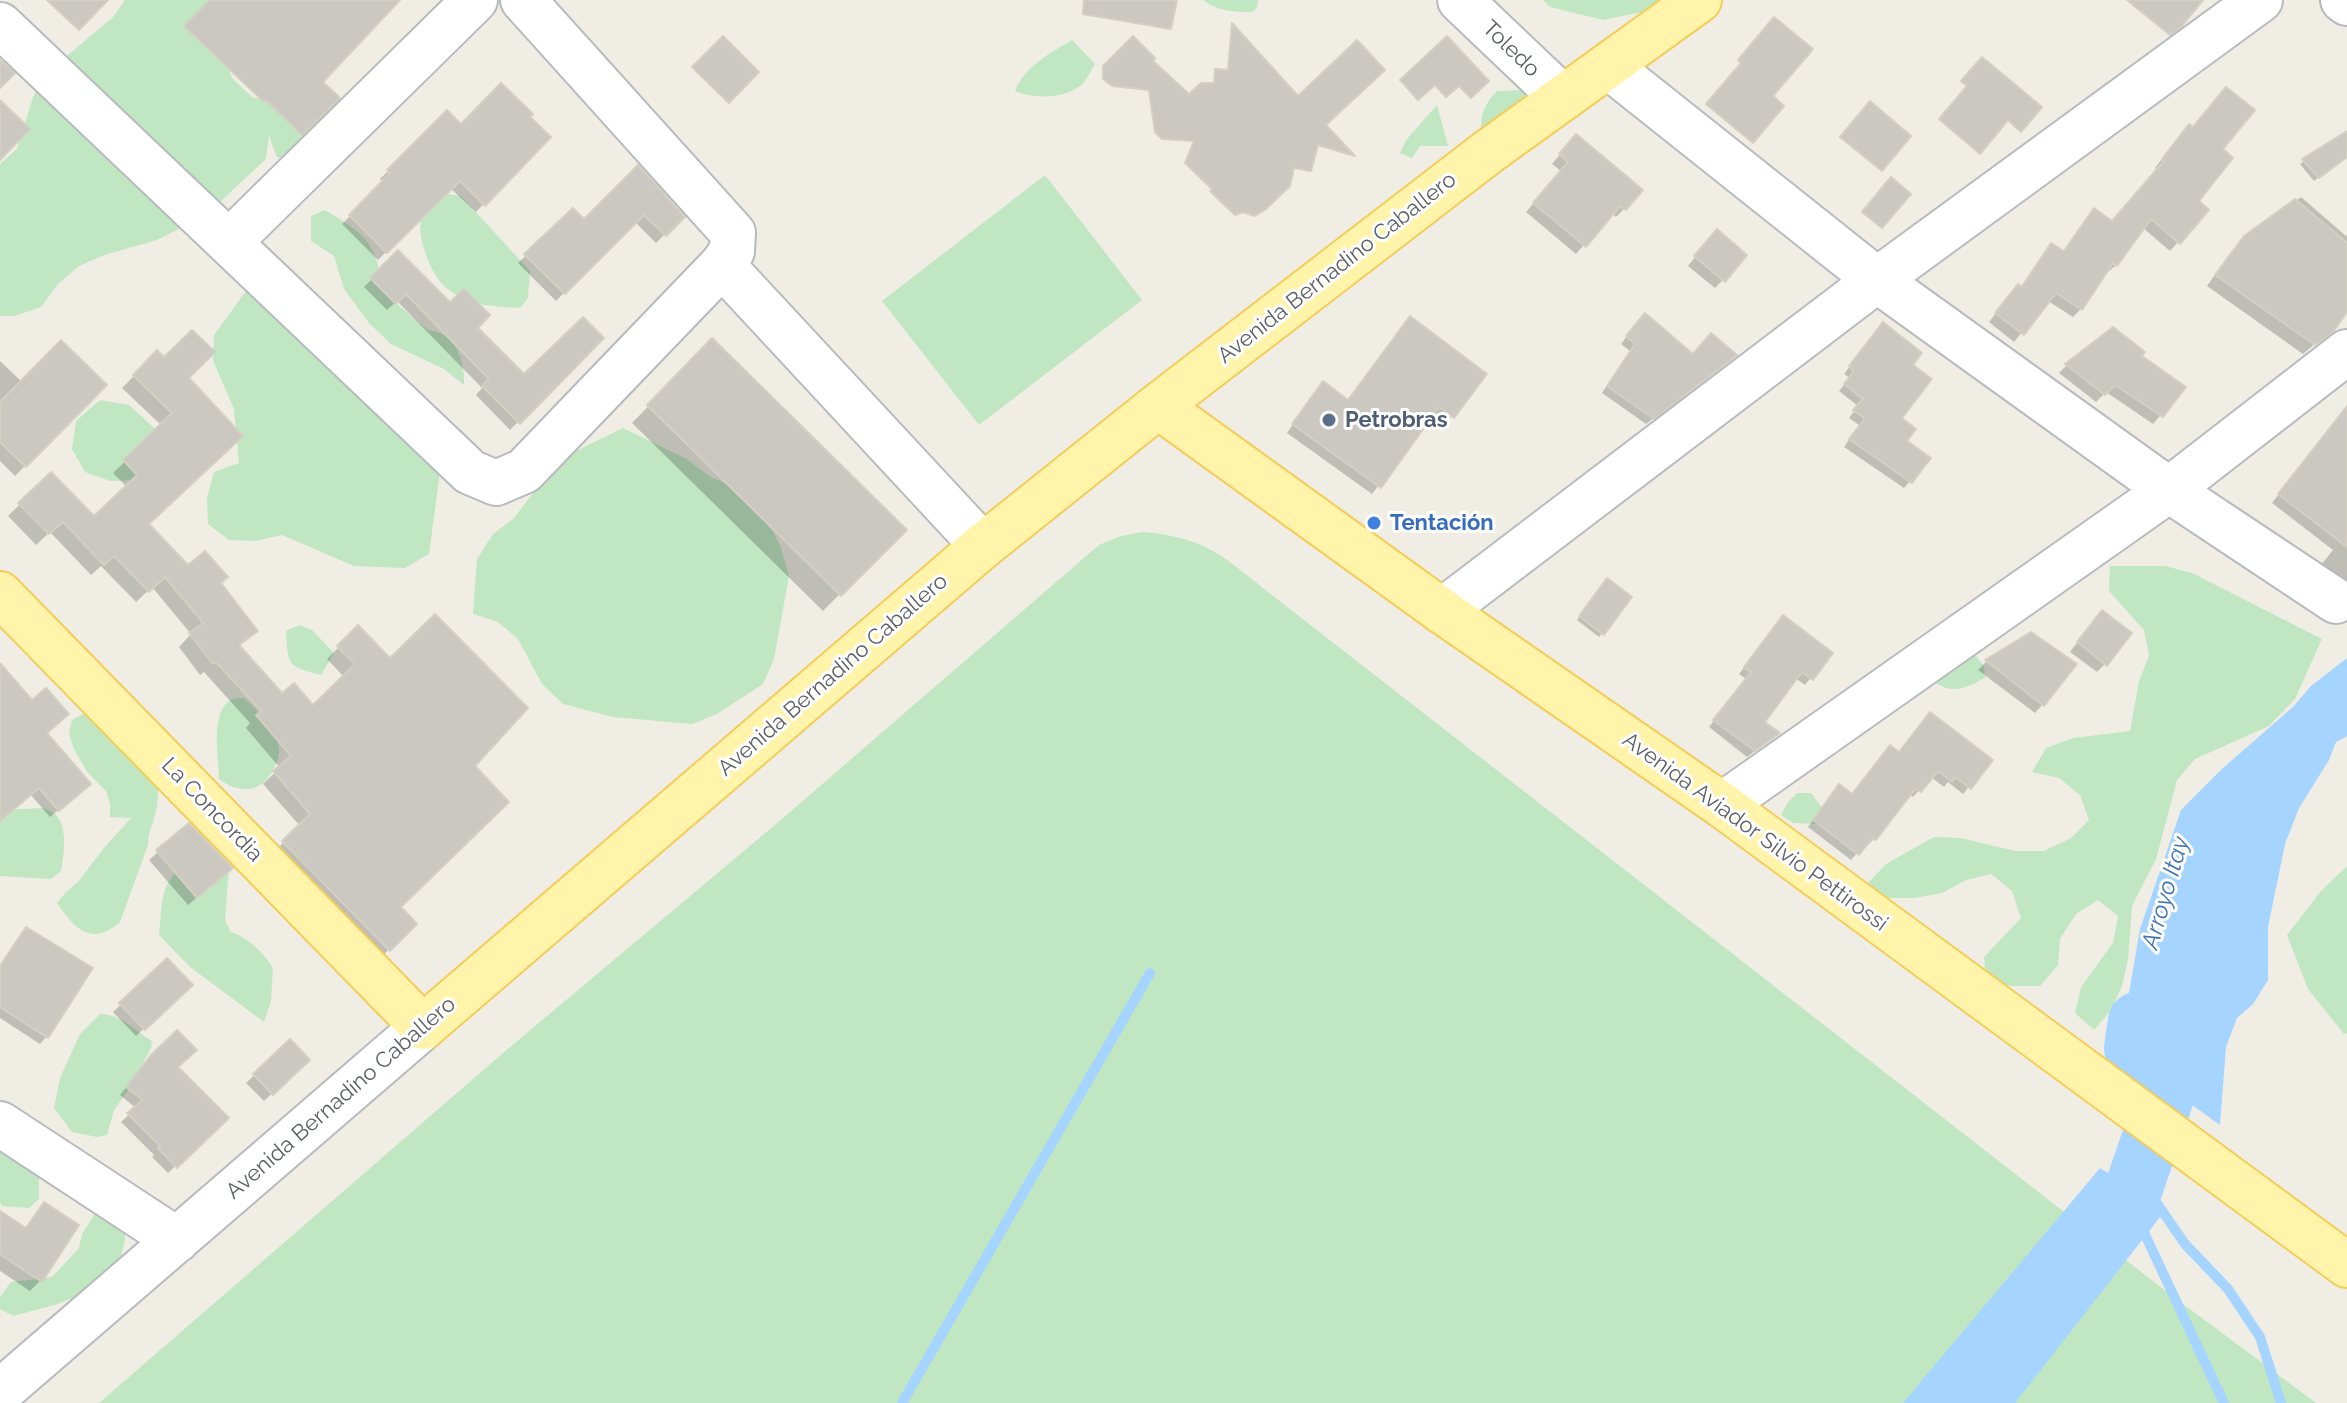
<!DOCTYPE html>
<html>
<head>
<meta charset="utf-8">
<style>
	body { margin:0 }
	canvas { display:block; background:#efede4 }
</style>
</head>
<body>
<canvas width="2347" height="1403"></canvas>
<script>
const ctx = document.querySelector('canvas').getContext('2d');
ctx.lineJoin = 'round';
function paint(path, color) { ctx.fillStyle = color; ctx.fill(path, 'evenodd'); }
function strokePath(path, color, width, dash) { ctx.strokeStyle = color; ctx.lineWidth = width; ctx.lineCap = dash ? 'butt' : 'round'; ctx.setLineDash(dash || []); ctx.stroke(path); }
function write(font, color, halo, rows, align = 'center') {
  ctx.font = font + ' Raleway,sans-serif'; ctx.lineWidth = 6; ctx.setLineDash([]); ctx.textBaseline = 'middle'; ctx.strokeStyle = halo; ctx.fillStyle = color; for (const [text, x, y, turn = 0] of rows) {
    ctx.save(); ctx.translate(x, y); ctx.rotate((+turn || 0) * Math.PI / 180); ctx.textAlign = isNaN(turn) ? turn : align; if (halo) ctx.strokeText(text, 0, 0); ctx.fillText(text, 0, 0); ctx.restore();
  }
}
const green = new Path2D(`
	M125 0H213L214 28 232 78 253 98 342 103 304 168 277 157 269 136 266 159 206 215 157 240 104 255 79 266 58 284 41 307 15 316H0V164L17 149 33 97 48 72 113 17Z
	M1203 0H1258V1L1257 8 1252 12C1234 12 1217 11 1203 0Z
	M1543 0H1665L1658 9 1603 20 1550 7Z
	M1072 40 1095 64C1091 70 1086 82 1080 86 1063 99 1033 99 1015 91 1024 67 1050 53 1072 40Z
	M1525 90V103L1494 131 1481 130C1481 113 1485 103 1497 91Z
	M1437 105 1448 146H1420L1412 158 1400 153 1406 140Z
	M1045 175 1142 300 979 425 882 301Z
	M447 194 461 196 530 271 528 298 520 308C502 307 481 306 464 299 457 296 448 290 443 285 429 270 411 226 426 209 432 203 441 199 447 194Z
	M325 210C369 237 375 241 384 293 398 304 410 316 424 327 429 331 436 331 442 334 459 343 465 366 464 385L444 369 391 344 369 323 344 289 334 256 311 241V216Z
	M246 291H307L440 472 429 554 405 568 354 566 282 535 256 541 229 540 208 524 207 498 214 472 239 463 234 409 213 361 214 335Z
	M100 400 129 405 173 445 135 480 110 481 85 472 72 449 76 421Z
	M623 428 687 459 709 476 757 498 781 548 789 576 774 659 763 684 717 714 692 724 613 717 563 704 542 684 518 639 498 622 473 614 477 559 493 534 514 518 549 472 570 454Z
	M1142 532C1204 537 1222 555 1268 592L2167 1292 2316 1403H99L503 1053 776 824 1099 545 1121 536Z
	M2110 566H2165L2192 573 2322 639 2295 699 2269 726 2195 759 2177 780 2156 859 2132 906 2128 959 2122 986 2111 1010 2094 1030 2075 1013 2081 987 2113 943 2118 916 2098 900 2076 914 2060 939 2058 965 2040 986H2012L1986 982 1984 957 2021 918 2012 891 1991 874 1966 880 1942 893 1915 898H1888L1867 884 1886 864 1934 837 1961 838 2015 851H2044L2071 838 2089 820 2080 795 2059 778 2032 772 2046 748 2073 738 2130 731 2139 681 2149 656 2144 630 2109 591Z
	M299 625 312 630 334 653 321 675C287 666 288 666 286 631Z
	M1961 655H1975L1984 666 1985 678C1967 687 1954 695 1936 683L1935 669Z
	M244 698C257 709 273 727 278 743 281 752 278 760 274 768 263 793 240 795 219 779 219 758 209 711 232 699 235 698 240 698 244 698Z
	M83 714H112L158 772C158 788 159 805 154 819 151 829 148 834 148 845L120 922C91 947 75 929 57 903L66 892 78 882 104 848 131 818 110 817V804L106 791 87 772 73 747 69 733 72 720Z
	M1797 793H1811L1827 814 1819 824 1793 823 1781 815 1788 802Z
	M44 808C48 810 53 812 56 815 68 828 64 855 61 871L51 879 0 876V810Z
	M185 865 229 866 225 920 231 932C250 939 262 951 273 968L271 1001 264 1022 190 967 159 935C163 904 158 884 185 865Z
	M2347 866V1033L2344 1034 2308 989 2287 935 2321 891Z
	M100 1014C121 1014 135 1031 152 1041L151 1048 127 1092 114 1110 107 1135 97 1137 72 1132 54 1108 60 1078 80 1034Z
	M0 1149 39 1172V1199L29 1208 2 1206 0 1202Z
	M96 1212 125 1227V1240L119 1266 86 1292 58 1304 13 1316 0 1309V1297L11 1282 52 1277 79 1248 82 1234Z`);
const water = new Path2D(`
	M2347 658V736L2336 742 2329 760 2299 808 2285 844 2268 927V980L2253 1004 2237 1018 2226 1047 2219 1137 2118 1057 2140 929 2181 810 2222 769 2294 706 2311 686Z
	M2100 1168 2167 1208 2015 1403H1903Z`);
const pier = new Path2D(`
	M2115 1049 2224 1128 2222 1140H2217L2115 1060Z`);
const shadow = new Path2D(`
	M447 113 461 127 527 117 548 137 476 212 450 188 378 260 342 224 384 182 380 179Z
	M2347 134V156L2314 181 2300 164Z
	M2181 135 2220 150 2197 201 2207 210 2170 251 2142 227 2116 265 2107 273 2106 272 2081 309 2073 317 2048 301 2014 342 1989 322 2010 295 2020 288 2043 254 2051 246 2062 253 2094 211 2112 223 2157 170 2155 168Z
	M1568 145 1624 209 1616 217 1612 213 1576 254 1526 212 1561 171 1552 164Z
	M638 168 682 217 656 243 635 222 556 301 518 263 573 211 584 222Z
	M2301 197 2346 236 2347 235V291L2331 330 2303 354 2207 286 2234 248 2245 237Z
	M1709 240 1723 280 1715 288 1688 266Z
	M398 253 524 377 601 338 510 430 476 395 482 388 397 301 387 310 364 287Z
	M1638 322 1692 356 1728 361 1646 424 1602 393 1630 351 1621 344Z
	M1877 331 1910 365 1899 418 1910 481 1904 488 1844 447 1859 425 1849 418 1858 406 1839 391 1850 378 1844 374Z
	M712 341 904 530 823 611 632 423Z
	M157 353 186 378 147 524 188 568 219 583 255 631 238 647 282 695 312 708 344 677 327 659 358 628 472 766 398 907 415 924 377 961 272 854 300 826 263 784 280 768 246 728 250 723 204 672 200 675 179 647 191 634 152 587 136 602 101 566 91 575 50 532 36 545 8 516 51 474 94 519 127 487 113 473 162 426 122 388Z
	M2139 356 2184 388 2153 424 2106 392 2096 402 2059 373 2067 365Z
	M0 361 22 382 104 385 15 476 0 461Z
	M1485 374 1445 424 1432 414 1372 494 1287 433 1316 391 1347 402Z
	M2329 429H2347V585L2321 565 2333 550 2272 503Z
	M1604 584 1602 633 1599 637 1577 620Z
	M2094 621 2105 664 2097 672 2070 652Z
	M1777 624 1830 654 1805 685 1795 678 1762 722 1777 734 1747 757 1709 727 1746 679 1739 674Z
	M2031 635 2043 704 2035 713 1978 670 1986 662Z
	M0 666 81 791 50 817 30 794 0 820Z
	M1898 754 1990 760 1963 794 1948 782 1944 787 1931 777 1913 797 1909 794 1874 839 1868 845 1866 843 1851 860 1808 827 1833 793 1851 796Z
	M188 826 222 876 188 905 149 860Z
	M26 929 46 1037 40 1044 0 1018V965Z
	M167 961 190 985 136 1036 113 1012Z
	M290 1042 307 1060 264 1101 246 1083Z
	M144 1065 176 1067 226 1118 168 1173 152 1157 154 1155 121 1122 136 1108 120 1095Z
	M44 1204 77 1226 40 1281 30 1291 0 1271V1213L24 1229Z`);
const stream = new Path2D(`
	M2138 1176 2185 1244 2228 1289 2260 1337 2281 1403
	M2140 1224 2224 1403
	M902 1403 1150 973`);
const river = new Path2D(`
	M2089 1250 2129 1202 2165 1097 2133 1048 2137 1021`);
const building = new Path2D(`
	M47 0H108L79 30Z
	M210 0H400L323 82 340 98 302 135 266 100 264 102 184 26Z
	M1084 0H1177L1171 29 1083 14Z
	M2127 0H2203L2181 27 2170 35Z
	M1774 17 1813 49 1773 96 1784 106 1753 143 1706 104 1741 63 1738 60Z
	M1232 23 1298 96 1357 40 1385 70 1326 125 1355 156 1318 145 1311 171 1294 168 1290 186 1266 209 1255 216 1243 212 1235 215 1210 191 1212 189 1185 163 1194 141 1162 139 1155 132 1149 90 1112 86 1103 79V66L1133 36 1155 58 1153 61 1189 94 1201 83H1214L1215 69 1228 70Z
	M723 36 759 72 729 103 692 67Z
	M1447 36 1489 81 1471 98 1459 86 1446 97 1435 85 1418 100 1400 80Z
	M1982 57 2042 107 2021 132 2008 120 1980 154 1939 119 1967 86 1961 81Z
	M0 60 15 73 0 88Z
	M501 83 533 114 530 117 551 137 485 206 460 181 387 253 349 215 390 173 387 170 447 110 461 124Z
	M2226 87 2255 110 2223 149 2233 158 2199 201 2209 210 2180 244 2151 219 2117 266 2113 263 2082 310 2056 293 2024 335 1995 313 2018 284 2022 287 2051 243 2064 251 2094 208 2112 221 2164 161 2162 159 2189 124 2193 127Z
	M0 100 30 129 0 160Z
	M1870 101 1911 136 1882 171 1840 137Z
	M2347 131V157L2319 178 2302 159Z
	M1576 134 1643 190 1626 210 1620 206 1586 247 1533 203 1568 162 1559 154Z
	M638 165 685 217 666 236 644 215 565 294 524 254 573 208 584 219Z
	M1891 177 1911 194 1882 228 1862 212Z
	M2295 199 2347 243V312L2333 332 2315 345 2215 275 2244 236Z
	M1717 229 1747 255 1725 282 1694 256Z
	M398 250 450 302 464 289 490 315 478 328 524 374 583 317 604 338 520 424 482 386 489 379 406 294 396 304 370 278Z
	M1645 313 1693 354 1711 333 1737 355 1654 419 1607 386 1635 344 1626 336Z
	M1410 316 1487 374 1454 418 1439 407 1381 488 1292 424 1323 381 1348 400Z
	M1883 322 1922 353 1913 365 1932 379 1902 418 1916 429 1907 441 1931 458 1912 483 1849 439 1864 420V418L1853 410 1863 399 1844 384 1854 371 1849 366Z
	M2113 327 2145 352 2142 356 2186 387 2163 417 2115 385 2105 395 2065 364Z
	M192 330 215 352 189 378 243 436 149 524 188 565 205 551 228 577 221 583 258 631 239 645 282 693 294 683 313 705 355 664 337 646 358 625 390 658 435 614 528 708 475 766 509 802 401 907 417 924 390 951 282 841 310 814 273 771 291 756 256 715 261 711 216 662 213 664 189 633 203 623 165 577 149 592 114 556 104 565 63 522 49 534 18 503 51 472 94 516 137 475 123 460 172 413 133 375 157 350 164 357Z
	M712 338 907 530 841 596 647 405Z
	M61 340 107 385 26 467 0 442V402Z
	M2347 406V547L2278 494Z
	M1607 578 1632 597 1604 635 1579 616Z
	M2102 610 2132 633 2107 666 2077 642Z
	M1783 615 1833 653 1813 680 1802 672 1765 722 1780 733 1755 751 1713 720 1751 672 1744 667Z
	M2031 632 2077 664 2044 706 1985 660Z
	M0 663 32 700 46 688 69 714 47 733 91 784 59 811 39 788 0 821Z
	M1930 712 1993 760 1971 789 1955 777 1952 782 1938 771 1921 792 1916 788 1876 840 1872 838 1859 855 1813 820 1839 784 1852 794 1890 745 1899 752Z
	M189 823 233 868 197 898 156 850Z
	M26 927 93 968 48 1038 0 1007V966Z
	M167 958 193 985 145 1030 119 1003Z
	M177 1030 197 1050 178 1067 229 1118 177 1168 158 1148 160 1146 127 1113 143 1100 126 1087 151 1055Z
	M290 1039 310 1060 273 1095 253 1074Z
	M44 1202 79 1225 42 1282 0 1254V1211L26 1228Z`);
const minor = new Path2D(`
	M1460 0 1563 98
	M2343 0 2347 3
	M0 25 470 472 496 483 524 471 722 265 732 251 733 233 523 0
	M1608 66 1877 280 2169 490 2336 601
	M229 242 475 0
	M722 265 983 546
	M1442 611 1877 280 2260 0
	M1722 805 2169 490 2347 352
	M0 1124 177 1240
	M0 1392 423 1027`);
const major = new Path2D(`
	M1158 406 1442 611 1722 805 2347 1265
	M0 594 423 1027 983 546 1158 406 1488 152 1699 0`);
const markers = [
	[1329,420,8,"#5c6f8a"],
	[1374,523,8,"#3f7fe0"]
];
const streetNames = [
	["Toledo",1511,49,44],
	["Avenida Bernadino Caballero",1337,268,-38],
	["Avenida Bernadino Caballero",833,675,-41],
	["La Concordia",212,810,46],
	["Avenida Aviador Silvio Pettirossi",1755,832,36],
	["Avenida Bernadino Caballero",341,1098,-41]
];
const serviceNames = [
	["Petrobras",1345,420]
];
const shopNames = [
	["Tentación",1390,523]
];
const waterNames = [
	["Arroyo Itay",2166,893,-74]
];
paint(green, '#c0e7c2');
paint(water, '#a4d4ff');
paint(pier, '#efede4');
paint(shadow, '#0003');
strokePath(stream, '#a4d4ff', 10);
strokePath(river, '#a4d4ff', 58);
paint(building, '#cac8c1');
strokePath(building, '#d4cfc2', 2);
strokePath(minor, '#b7babe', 48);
strokePath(major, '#f4cd59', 48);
strokePath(minor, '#fff', 44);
strokePath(major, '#fff4a9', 44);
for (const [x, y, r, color] of markers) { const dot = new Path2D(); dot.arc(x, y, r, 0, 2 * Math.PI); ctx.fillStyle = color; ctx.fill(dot); strokePath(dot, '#fff', 3); }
write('22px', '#5c6065', '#fff', streetNames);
write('bold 22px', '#4e5e75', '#fff', serviceNames, 'left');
write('bold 22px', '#366cbe', '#fff', shopNames, 'left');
write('italic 24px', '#3f74b3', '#fff', waterNames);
</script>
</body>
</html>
